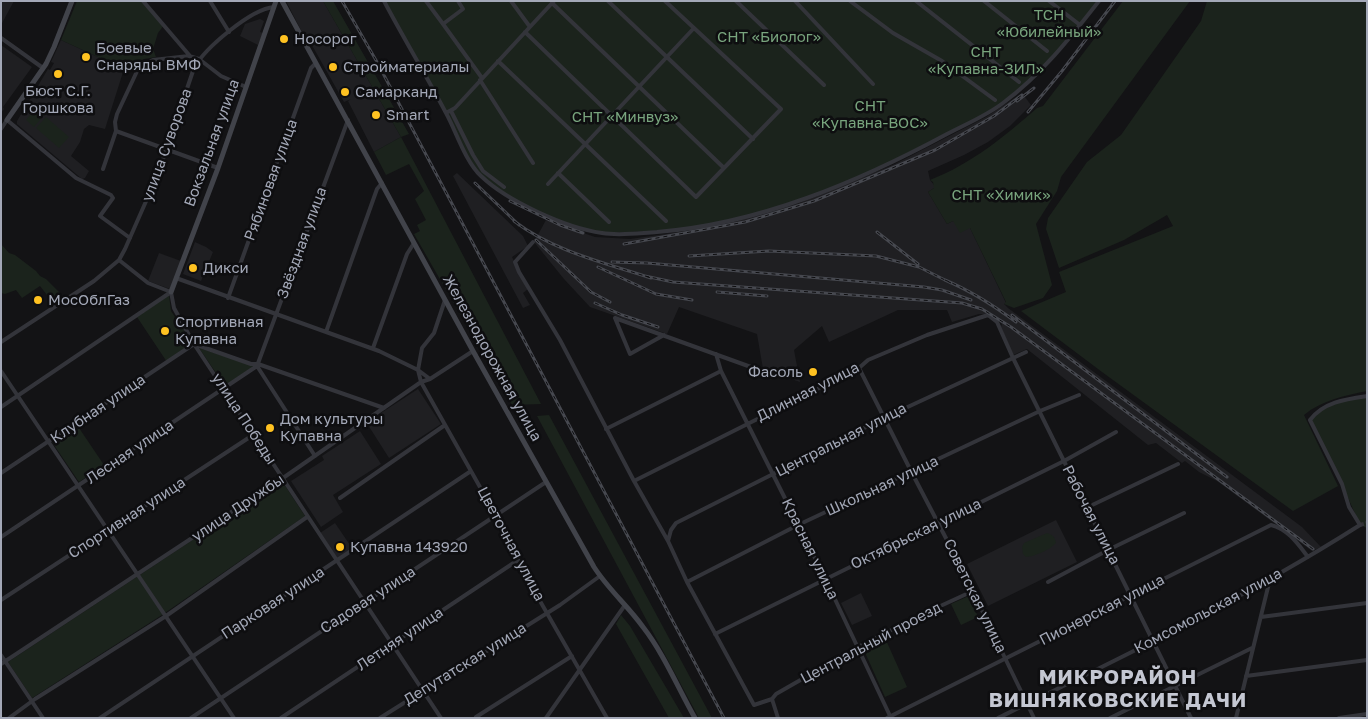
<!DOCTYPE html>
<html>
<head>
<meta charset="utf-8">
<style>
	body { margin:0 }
	#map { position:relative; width:1368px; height:719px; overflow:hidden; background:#131315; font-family:"Golos Text",sans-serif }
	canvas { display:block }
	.frame { position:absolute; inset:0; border:2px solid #a3a8b7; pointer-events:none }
</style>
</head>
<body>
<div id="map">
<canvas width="1368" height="719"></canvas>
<div class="frame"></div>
</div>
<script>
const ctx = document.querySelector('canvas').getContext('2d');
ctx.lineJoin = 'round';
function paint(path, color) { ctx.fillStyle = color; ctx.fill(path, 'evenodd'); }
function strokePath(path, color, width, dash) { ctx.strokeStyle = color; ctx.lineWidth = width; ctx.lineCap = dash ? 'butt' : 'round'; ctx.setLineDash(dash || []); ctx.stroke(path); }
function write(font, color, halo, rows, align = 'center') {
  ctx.font = font + ' "Golos Text",sans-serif'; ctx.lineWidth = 5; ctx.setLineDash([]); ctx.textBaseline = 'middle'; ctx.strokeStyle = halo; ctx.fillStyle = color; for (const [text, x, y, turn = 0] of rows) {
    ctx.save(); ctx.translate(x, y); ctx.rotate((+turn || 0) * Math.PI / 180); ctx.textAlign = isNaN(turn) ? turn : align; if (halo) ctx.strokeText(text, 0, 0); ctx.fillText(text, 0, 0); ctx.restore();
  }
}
const built = new Path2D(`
	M1 1H14L1 25Z
	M286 1H323L401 137 374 152 348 101 351 99 344 102 309 40H306Z
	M260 19 264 21 260 32 263 33 258 45 240 36 245 24Z
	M61 40 124 69 105 129 89 125 84 129 80 142 71 156 89 171 85 178 82 179 17 124V121L48 69 50 70 54 63 51 62Z
	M1 45 32 67 3 107 4 109 1 113Z
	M1022 93 1031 105 1010 126 988 142 964 155 928 171 930 180 934 185V188L928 192 947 224 953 221 970 228 1006 303 1004 304 1008 308 1302 527 1321 547 1312 551 1217 481 1199 472 1185 461 1182 463 1156 443 1148 445 1027 349 1013 355 1001 327 1002 324 993 317 987 314H979L952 322 947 310H898L829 342 822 326 794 350 800 382 763 369 757 334 679 307 667 334 590 307 564 279 534 242 546 220 595 237 630 239 708 228 800 203 895 164 986 117Z
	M457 173 523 236 528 246 512 257 528 289 523 293 530 305 523 308 453 176Z
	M195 242 206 247 213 252 201 281 183 274Z
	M159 253 181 261 170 289 148 281Z
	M418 389 441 424 389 458 368 425 380 417 378 415Z
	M360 431 381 464 333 495 343 512 321 527 291 481 324 460 322 456Z
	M1056 520 1077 562 988 606 967 564Z
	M335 523 352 548 337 558 320 533Z
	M861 593 872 616 852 625 841 603Z`);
const green = new Path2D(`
	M77 1H143L164 25 158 33 153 49 156 57 144 59 132 68 124 69 61 40Z
	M323 1H333L409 134 401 137 541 404 512 405 414 234 420 231 417 225 426 220 415 199 424 191 409 164 386 175 374 152 401 137Z
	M384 1H1099L1049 62 1001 105 900 160 832 188 762 212 713 224 674 230 605 233 579 228 538 212 501 192 479 175 468 157Z
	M1123 1H1190L1061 177 1057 191 1036 224 1052 285 1043 298 1014 308 1004 304 1006 302 970 228 960 233 953 221 947 224 928 192 934 188 933 182 930 180C971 164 1004 137 1037 108L1043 106Z
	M1207 1H1367V391C1344 396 1322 400 1304 415L1338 486 1293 511 1102 372 1021 311 1066 292 1059 272 1173 226 1167 215 1124 240 1059 268 1046 229 1048 218 1087 162 1121 135 1201 21Z
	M37 106 46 113 34 127 26 120Z
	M46 117 69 137 59 148 36 128Z
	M1 244 9 253 15 255 36 271 40 276 46 279 64 297 54 304 40 286 22 298 16 290 5 294 1 293Z
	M169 295 171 311 193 344 167 362 137 317Z
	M199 348 252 365 253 367 225 386Z
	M1367 396V528L1360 525 1342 484 1310 420C1323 402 1346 399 1367 396Z
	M549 415 712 718H699L537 416Z
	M77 425 104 465 79 482 52 442Z
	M282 481 305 516 162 615 32 698 8 662Z
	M1047 533C1053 535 1055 537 1056 543 1050 550 1035 556 1026 557L1023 554 1022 547 1024 543Z
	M969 596 978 617 961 625 951 604Z
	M621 615 630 626 684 718H669L616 624Z
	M885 638 907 687 885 697 863 648Z`);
const streetTunnel = new Path2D(`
	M1360 525 1367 523`);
const street = new Path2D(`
	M143 1 190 56
	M210 1 229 32
	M384 1C404 39 426 75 446 113 456 131 465 161 481 176 507 201 566 228 602 233 620 236 639 233 657 232 759 224 858 182 947 134 966 124 986 116 1003 103 1041 75 1070 38 1099 1
	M426 1 443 24
	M458 1 463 9 443 24 482 78
	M511 1 530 27
	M608 1 753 139
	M736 1 824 85
	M795 1 873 84
	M850 1 893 33 942 61 995 100
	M916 1 1019 82
	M984 1 1047 51
	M1049 1 1080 25
	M552 3 724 168
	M525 32 696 197 781 109 665 1
	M1 38 43 68
	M498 61 666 221
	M480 80 533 163
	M451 111 473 155 483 171 504 187
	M446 113 455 108 554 1
	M1 129 7 120 76 178 111 195 113 198 100 216 130 238
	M116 131 218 168
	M103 169 116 131 115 122 117 114 139 67 153 60 189 56 199 59 221 76 246 87
	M558 173 609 222
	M548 184 694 28
	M533 242 515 262 519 272 560 340 634 481 668 541 687 582 754 705 772 699 776 694 858 647 923 614 973 591
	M119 260 148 283 171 292
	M176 278 379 351 418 370 430 379
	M171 292 174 308 194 344 441 718
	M228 298 311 68 315 64
	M445 300 434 333 422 348 418 370 421 382 485 496 532 587 607 718
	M615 318 762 371
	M615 318 630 354 664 335
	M326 332 377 189 382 183
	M1 342 94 281 119 260 125 249 158 174 194 68C205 48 251 9 274 7
	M373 348 407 254 414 243
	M716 354 721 371 825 578 891 718
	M257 366 348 120
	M257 366 315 456
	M859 368 912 473 961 567 1034 718
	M1 371 234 718
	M1 407 171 292
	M606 429 721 371
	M1 473 194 344 251 364H258L384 408
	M634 481 859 368 868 360 927 335 988 315 997 322 1013 358 1191 718
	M340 498 445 425
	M1086 508 1178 464
	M1 537 257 366
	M668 541 671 530 676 523 884 418 1026 352
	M687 582 798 525 1040 411 1079 395
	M1048 582 1108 550 1184 513
	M1 600 253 435
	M1261 617 1367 603
	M715 634 1064 461 1116 432
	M1 655 43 718
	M1 664 283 478 421 382 430 379 473 351
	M1246 676 1367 660
	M772 699 778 718
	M476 717 572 656
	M9 718 35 699 166 616 307 517
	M100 718 471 471
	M191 718 546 482
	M281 718 518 560
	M380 718 560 605 600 576
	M546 718 625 605
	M887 718 1271 525C1288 529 1298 544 1308 557
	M998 718C1121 658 1245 598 1360 525L1349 507 1342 484 1310 420C1323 402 1346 399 1367 396
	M1110 718 1252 648
	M1236 718 1270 579
	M1339 718 1367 714`);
const secondary = new Path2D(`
	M282 1 473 351 594 567C608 589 628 606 643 627 664 654 678 688 695 718
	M7 120 46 64 54 47 72 1
	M171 292 218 168 276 1`);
const rail = new Path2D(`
	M342 1 377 62 724 718
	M1017 101 1034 88
	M1028 112 1062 71 1115 1
	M475 183 519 225
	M510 201 560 225 583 233
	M514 221C553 251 605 263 651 278
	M877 232 918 264
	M536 240 591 292 610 302
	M624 244 745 222 814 201 935 150 994 116 1022 95
	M689 256 769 251 876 256 919 267 951 283
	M612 262 647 263 924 287 942 290 971 300
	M598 267 656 294 692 300
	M645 276 673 282 962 303 982 309 1011 327 1313 549
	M945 280C971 291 993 305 1016 322
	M717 292 767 296
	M595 303 622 315 658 327
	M1012 315 1227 477`);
const markers = [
	[284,39,5,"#ffc221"],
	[86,57,5,"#ffc221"],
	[333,67,5,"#ffc221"],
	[58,74,5,"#ffc221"],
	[345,92,5,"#ffc221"],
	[376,115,5,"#ffc221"],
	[193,268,5,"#ffc221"],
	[38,300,5,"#ffc221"],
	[165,331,5,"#ffc221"],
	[813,372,5,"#ffc221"],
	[270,428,5,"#ffc221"],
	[340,547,5,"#ffc221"]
];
const parkNames = [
	["ТСН",1049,15],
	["«Юбилейный»",1049,32],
	["СНТ «Биолог»",769,37],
	["СНТ",986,52],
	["«Купавна-ЗИЛ»",986,69],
	["СНТ",870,106],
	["«Купавна-ВОС»",870,123],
	["СНТ «Минвуз»",625,117],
	["СНТ «Химик»",1001,195]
];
const poiNames = [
	["Носорог",294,39],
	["Боевые",96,48],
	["Снаряды ВМФ",96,65],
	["Стройматериалы",343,67],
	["Бюст С.Г.",58,91,"center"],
	["Горшкова",58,108,"center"],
	["Самарканд",355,92],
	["Smart",386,115],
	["Дикси",203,268],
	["МосОблГаз",48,300],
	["Спортивная",175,322],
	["Купавна",175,339],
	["Фасоль",803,372,"right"],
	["Дом культуры",280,419],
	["Купавна",280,436],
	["Купавна 143920",350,547]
];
const streetNames = [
	["Вокзальная улица",212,143,-70],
	["улица Суворова",167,145,-70],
	["Рябиновая улица",271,180,-70],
	["Звёздная улица",302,243,-70],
	["Железнодорожная улица",492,358,61],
	["Длинная улица",808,392,-27],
	["Клубная улица",98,409,-34],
	["улица Победы",244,419,57],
	["Центральная улица",841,440,-27],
	["Лесная улица",130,452,-34],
	["Школьная улица",882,486,-25],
	["улица Дружбы",238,508,-34],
	["Рабочая улица",1091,515,63],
	["Спортивная улица",127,518,-33],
	["Октябрьская улица",916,534,-26],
	["Цветочная улица",511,544,62],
	["Красная улица",810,549,64],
	["Советская улица",975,596,64],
	["Садовая улица",368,600,-33],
	["Парковая улица",273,603,-33],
	["Пионерская улица",1102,610,-27],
	["Комсомольская улица",1208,611,-28],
	["Летняя улица",400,639,-34],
	["Центральный проезд",871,643,-28],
	["Депутатская улица",465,664,-32]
];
const districtNames = [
	["МИКРОРАЙОН",1118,678],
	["ВИШНЯКОВСКИЕ ДАЧИ",1118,701]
];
paint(built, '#1f1f22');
paint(green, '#1b231c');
strokePath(streetTunnel, '#303135', 4, [4, 2]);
strokePath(street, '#33343a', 4);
strokePath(secondary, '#41434a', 5);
strokePath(rail, '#46484f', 3);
strokePath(rail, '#0e0e10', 1, [4]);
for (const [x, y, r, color] of markers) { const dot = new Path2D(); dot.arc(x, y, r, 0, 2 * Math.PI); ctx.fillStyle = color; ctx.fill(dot); strokePath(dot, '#0e0e10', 2); }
write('15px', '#78a47d', '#0e0e10', parkNames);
write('15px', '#a3a8b7', '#0e0e10', poiNames, 'left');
write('15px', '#a3a8b7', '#0e0e10', streetNames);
ctx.letterSpacing = '1px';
write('bold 20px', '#c4c7d2', '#0e0e10', districtNames);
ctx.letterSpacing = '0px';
</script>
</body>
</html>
